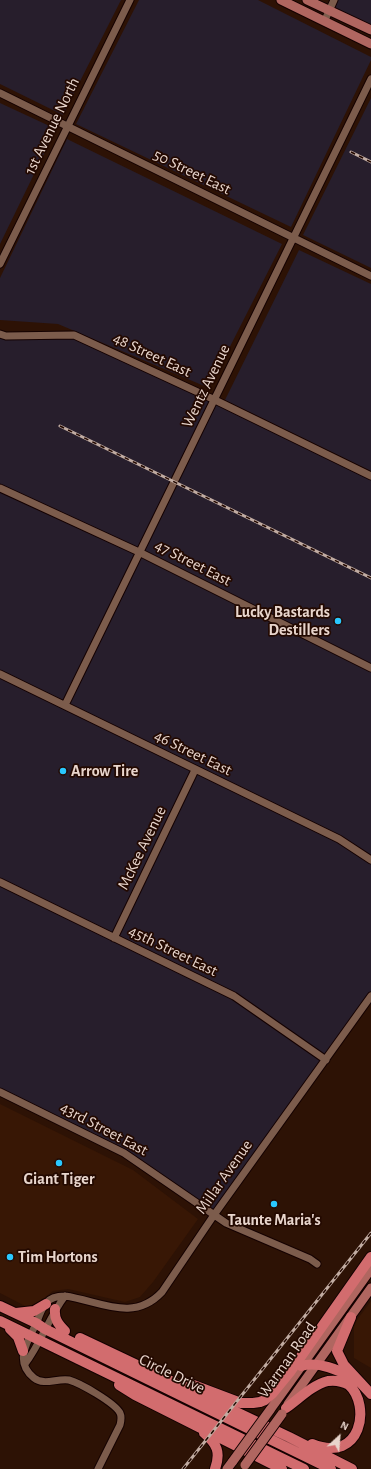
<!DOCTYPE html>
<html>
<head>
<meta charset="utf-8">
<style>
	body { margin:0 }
	#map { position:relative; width:371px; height:1469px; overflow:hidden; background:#2d1205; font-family:"Alegreya Sans",sans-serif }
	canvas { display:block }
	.north { position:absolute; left:319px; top:1417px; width:40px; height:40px; -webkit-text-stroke:3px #230900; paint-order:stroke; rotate:26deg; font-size:11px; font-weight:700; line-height:16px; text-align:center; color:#e8d5cc }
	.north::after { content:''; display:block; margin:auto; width:14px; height:18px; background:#e8d5cc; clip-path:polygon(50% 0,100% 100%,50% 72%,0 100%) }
</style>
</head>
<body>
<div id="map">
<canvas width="371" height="1469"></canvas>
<div class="north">N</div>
</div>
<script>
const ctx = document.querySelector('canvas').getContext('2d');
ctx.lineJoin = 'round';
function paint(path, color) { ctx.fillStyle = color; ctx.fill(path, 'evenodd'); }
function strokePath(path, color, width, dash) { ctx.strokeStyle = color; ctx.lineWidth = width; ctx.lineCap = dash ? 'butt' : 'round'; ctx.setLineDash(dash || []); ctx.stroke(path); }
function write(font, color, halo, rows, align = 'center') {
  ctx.font = font + ' "Alegreya Sans",sans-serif'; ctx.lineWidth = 3.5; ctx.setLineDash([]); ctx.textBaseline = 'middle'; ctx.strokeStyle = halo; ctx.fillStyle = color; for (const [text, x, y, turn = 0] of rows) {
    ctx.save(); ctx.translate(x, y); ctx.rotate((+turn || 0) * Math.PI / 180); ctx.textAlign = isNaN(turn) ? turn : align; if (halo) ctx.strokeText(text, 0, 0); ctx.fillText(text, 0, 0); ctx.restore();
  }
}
const built = new Path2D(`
	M0 1104 133 1170 198 1219 153 1282 140 1297 125 1302 68 1289 53 1291 34 1306 27 1307 0 1293Z
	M371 1301V1368L354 1358V1327L357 1320Z`);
const industrial = new Path2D(`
	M0 0H121L63 115 0 84Z
	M139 0H258L371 57V60L291 227 76 124Z
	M334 0H371V30L329 10Z
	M371 98V268L303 235Z
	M0 103 56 129 0 244Z
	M67 139 282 244 209 388 58 324 0 320V278Z
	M299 250 371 284V471L225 400Z
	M0 334 74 335 371 476V996L214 1215 128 1156 0 1092Z`);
const minor = new Path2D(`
	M325 20 334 0
	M0 93 371 276
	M0 264 130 0
	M0 334 6 336 74 335 215 400 371 476
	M0 488 139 552 371 668
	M0 674 339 839 371 860
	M65 705 371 79
	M0 882 234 996 326 1060
	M114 938 195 770
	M0 1092 124 1153 226 1223 310 1259 317 1264
	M25 1364C41 1343 49 1317 65 1296
	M98 1469 120 1425C121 1421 122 1417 120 1413 115 1403 80 1383 69 1380 57 1378 44 1386 34 1378 13 1361 28 1341 37 1322 39 1316 42 1308 46 1303 51 1297 58 1296 65 1296 100 1301 133 1323 162 1292L214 1215 371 996`);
const major = new Path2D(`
	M281 0 371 44
	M307 0 371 30
	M288 1404 371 1288
	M270 1410 371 1269
	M227 1469 233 1461`);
const highway = new Path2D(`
	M0 1306 36 1323 45 1329 331 1469
	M55 1309C54 1319 58 1324 65 1331
	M16 1313 34 1311 46 1304
	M351 1317 337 1351 344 1365 371 1394
	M0 1321 304 1469
	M10 1329 18 1337 23 1351
	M80 1338 289 1437 352 1469
	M301 1366C319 1361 338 1370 354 1378
	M188 1383 241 1403H253L260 1402 265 1400 272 1394 290 1372 371 1257
	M119 1385 135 1395 282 1469
	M286 1408C299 1399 312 1385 328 1381 335 1380 342 1381 349 1385 371 1405 362 1464 312 1444
	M204 1433C217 1444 221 1452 215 1469`);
const rail = new Path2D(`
	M351 152 371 162
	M60 426 371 578
	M183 1469 371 1233`);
const majorBridge = new Path2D(`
	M233 1461 270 1410
	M245 1465 282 1414`);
const markers = [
	[338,621,4,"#29c8ff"],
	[63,771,4,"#29c8ff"],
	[59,1163,4,"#29c8ff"],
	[274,1204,4,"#29c8ff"],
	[10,1257,4,"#29c8ff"]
];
const streetNames = [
	["1st Avenue North",52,126,-64],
	["50 Street East",192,172,26],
	["48 Street East",152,355,25],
	["Wentz Avenue",206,386,-64],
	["47 Street East",193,563,27],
	["46 Street East",193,753,26],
	["McKee Avenue",142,848,-64],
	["45th Street East",173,951,26],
	["43rd Street East",104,1129,28],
	["Millar Avenue",224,1177,-55],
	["Warman Road",287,1360,-55],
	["Circle Drive",172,1374,26]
];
const poiNames = [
	["Lucky Bastards",330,612,"right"],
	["Destillers",330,630,"right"],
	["Arrow Tire",71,771],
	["Giant Tiger",59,1179,"center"],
	["Taunte Maria's",274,1220,"center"],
	["Tim Hortons",18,1257]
];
paint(built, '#381705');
paint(industrial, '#271e2c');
strokePath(minor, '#140100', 9);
strokePath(major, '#140100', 11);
strokePath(highway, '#140100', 12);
strokePath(minor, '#7c5c4c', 7);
strokePath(major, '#b06660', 9);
strokePath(highway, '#d26c6e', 10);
strokePath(rail, '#c1aca2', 3);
strokePath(rail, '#230900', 1.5, [4.5]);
strokePath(majorBridge, '#140100', 11, []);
strokePath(majorBridge, '#b06660', 9);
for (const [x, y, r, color] of markers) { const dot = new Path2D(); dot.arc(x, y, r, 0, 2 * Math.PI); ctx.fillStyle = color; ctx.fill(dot); strokePath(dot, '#230900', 1.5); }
write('16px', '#e8d5cc', '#230900', streetNames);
write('bold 16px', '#e8d5cc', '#230900', poiNames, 'left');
</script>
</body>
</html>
